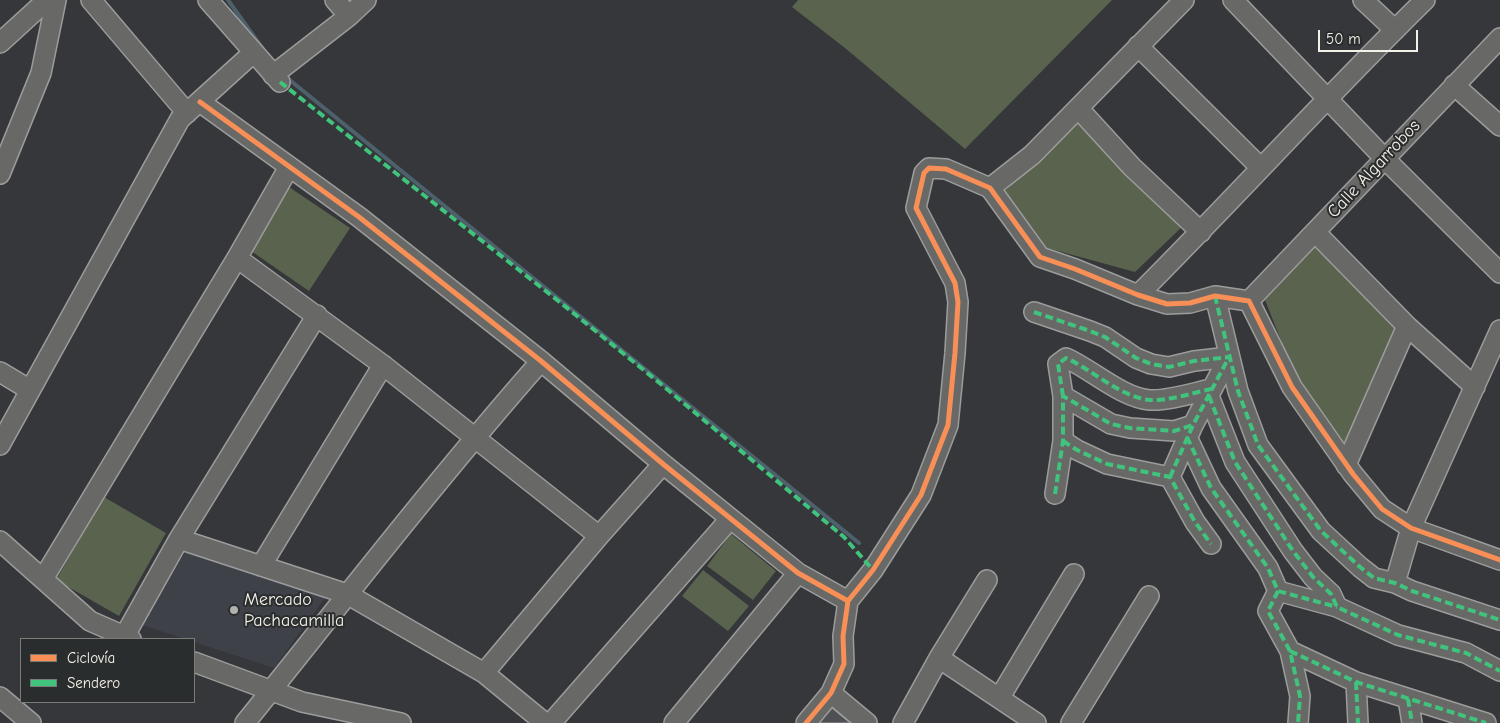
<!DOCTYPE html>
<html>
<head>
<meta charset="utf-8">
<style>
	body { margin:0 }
	#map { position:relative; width:1500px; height:723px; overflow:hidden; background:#35373a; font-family:"Comic Neue",sans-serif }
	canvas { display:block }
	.legend { position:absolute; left:20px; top:638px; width:175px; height:65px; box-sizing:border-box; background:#2a2d2e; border:1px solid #7b7b78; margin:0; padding:6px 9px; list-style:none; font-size:15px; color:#f4f1e8 }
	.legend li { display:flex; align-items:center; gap:10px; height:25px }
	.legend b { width:25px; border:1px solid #7b7b78 }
	.scale { position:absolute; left:1318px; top:30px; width:100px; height:22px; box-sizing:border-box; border:2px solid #f4f1e8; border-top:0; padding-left:6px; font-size:15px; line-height:18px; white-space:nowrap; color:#f4f1e8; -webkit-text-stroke:4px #2a2d2e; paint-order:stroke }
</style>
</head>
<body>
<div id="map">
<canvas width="1500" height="723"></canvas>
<ul class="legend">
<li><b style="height:6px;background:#f78f57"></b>Ciclovía</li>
<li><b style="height:6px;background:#40c37c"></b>Sendero</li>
</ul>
<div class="scale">50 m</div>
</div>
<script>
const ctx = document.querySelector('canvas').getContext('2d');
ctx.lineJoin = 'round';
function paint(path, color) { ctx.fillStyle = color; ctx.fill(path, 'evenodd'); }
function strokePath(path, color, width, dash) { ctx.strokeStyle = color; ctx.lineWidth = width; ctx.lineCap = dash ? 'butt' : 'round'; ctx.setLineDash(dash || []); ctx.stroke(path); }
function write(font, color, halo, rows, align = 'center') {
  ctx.font = font + ' "Comic Neue",sans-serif'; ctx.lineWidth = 4; ctx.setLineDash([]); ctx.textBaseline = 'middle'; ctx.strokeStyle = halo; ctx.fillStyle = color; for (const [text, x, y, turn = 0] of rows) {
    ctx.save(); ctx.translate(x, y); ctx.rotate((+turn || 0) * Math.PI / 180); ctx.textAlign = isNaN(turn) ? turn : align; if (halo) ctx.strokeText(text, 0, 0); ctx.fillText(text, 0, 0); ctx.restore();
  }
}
const built = new Path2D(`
	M186 551 328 594 274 668 194 642V639H185L142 625Z`);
const green = new Path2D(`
	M798 0H1112L965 149 845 48 792 7Z
	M1078 120 1185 224 1135 272 1047 248 1005 191Z
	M289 187 350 228 309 291 251 251Z
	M1315 247 1398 331 1345 451 1297 381 1265 300Z
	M104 497 166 533 119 616 56 580Z
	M731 534 776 571 753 600 707 566Z
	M703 570 749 606 728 631 682 596Z`);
const stream = new Path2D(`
	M228 0 263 49
	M286 77 859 543`);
const building = new Path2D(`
	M832 708 850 723H819Z`);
const minor = new Path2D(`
	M91 0 187 113
	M208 0 280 82
	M335 0 349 16
	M1233 0 1385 159 1500 273
	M1363 0 1395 30
	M0 43 47 0
	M1138 46 1261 168
	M273 75 349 16 366 0
	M1454 85 1500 126
	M200 102 359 217 541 361 663 464 798 573 848 601
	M1078 108 1132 167 1201 232
	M0 174 41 73 56 0
	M990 188 1032 155 1184 0
	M1315 232 1407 326 1475 387
	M237 258 383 365 599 536
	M1138 295C1235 198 1327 96 1425 0
	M1215 296 1238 391 1258 445 1321 531 1360 567 1374 578 1395 583 1412 591 1500 620
	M1249 301 1500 38
	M1034 312 1090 331 1105 337 1136 358 1151 364 1169 367 1194 361 1229 357
	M0 372 30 390
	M1063 396 1058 364 1066 358C1091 369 1122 398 1150 400 1168 401 1193 393 1211 389
	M1209 396 1235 462 1293 551 1313 577 1331 594 1337 607 1398 635 1466 653 1500 671
	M1187 437 1211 488 1268 568 1278 591 1337 607
	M1063 441 1077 450 1107 464 1170 477 1195 522 1211 544
	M0 445 180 119 253 53
	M1346 465 1407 326
	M1170 477 1193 425 1229 357
	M1055 494 1063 441V396L1111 424 1130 428 1174 431 1193 425
	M179 539 347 594 484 673 545 723
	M0 541 90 621 131 639
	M261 566 383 365
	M43 579 237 258 289 167
	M1395 583 1411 528 1500 330
	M1278 591 1268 611 1290 651 1300 696 1298 723
	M124 637 179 539 317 315
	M1290 651 1356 682 1486 723
	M939 658 1036 723
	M194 662 302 702 401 723
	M484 673 599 536 663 464
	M1356 682 1358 723
	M831 693 867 723
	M0 697 31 723
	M1000 697 1074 574
	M1408 699 1412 723
	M245 723C343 601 438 478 541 361
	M551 723 730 519
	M674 723 798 573
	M806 723 831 693 844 664 843 636 848 601 873 570 921 495 948 425 955 353 958 302 955 283 916 208 924 173 929 168 946 169 990 188 1040 257 1075 269 1138 295 1167 304 1190 303 1215 296 1249 301 1292 387 1353 474 1382 509 1411 528 1500 560
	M903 723 939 658 987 580
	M1071 723 1149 596`);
const quiet = new Path2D(`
	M280 82 561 303 656 380 844 537 873 570
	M1215 296 1238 391 1258 445 1321 531 1360 567 1374 578 1395 583 1412 591 1500 620
	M1034 312 1090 331 1105 337 1136 358 1151 364 1169 367 1194 361 1229 357
	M1063 396 1058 364 1066 358C1091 369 1122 398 1150 400 1168 401 1193 393 1211 389
	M1209 396 1235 462 1293 551 1313 577 1331 594 1337 607 1398 635 1466 653 1500 671
	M1187 437 1211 488 1268 568 1278 591 1337 607
	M1063 441 1077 450 1107 464 1170 477 1195 522 1211 544
	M1170 477 1193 425 1229 357
	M1055 494 1063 441V396L1111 424 1130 428 1174 431 1193 425
	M1278 591 1268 611 1290 651 1300 696 1298 723
	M1290 651 1356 682 1486 723
	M1356 682 1358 723
	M1408 699 1412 723`);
const cycleway = new Path2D(`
	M200 102 359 217 541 361 663 464 798 573 848 601
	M806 723 831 693 844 664 843 636 848 601 873 570 921 495 948 425 955 353 958 302 955 283 916 208 924 173 929 168 946 169 990 188 1040 257 1075 269 1138 295 1167 304 1190 303 1215 296 1249 301 1292 387 1353 474 1382 509 1411 528 1500 560`);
const markers = [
	[234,610,5,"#b1b0ab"]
];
const streetNames = [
	["Calle Algarrobos",1374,169,-47]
];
const poiNames = [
	["Mercado",244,600],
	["Pachacamilla",244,621]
];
paint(built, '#3f4149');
paint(green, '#59634d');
strokePath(stream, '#4d606c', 4);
paint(building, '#4e5054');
strokePath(building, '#9c9c9c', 1);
strokePath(minor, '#9c9c9c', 22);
strokePath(minor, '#686866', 19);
strokePath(quiet, '#40c37c', 4, [8, 4]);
strokePath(cycleway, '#f78f57', 5);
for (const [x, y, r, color] of markers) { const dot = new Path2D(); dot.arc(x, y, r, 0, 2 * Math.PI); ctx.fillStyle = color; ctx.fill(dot); strokePath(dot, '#2a2d2e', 2); }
write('18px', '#f4f1e8', '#2a2d2e', streetNames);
write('18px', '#f4f1e8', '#2a2d2e', poiNames, 'left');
</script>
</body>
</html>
